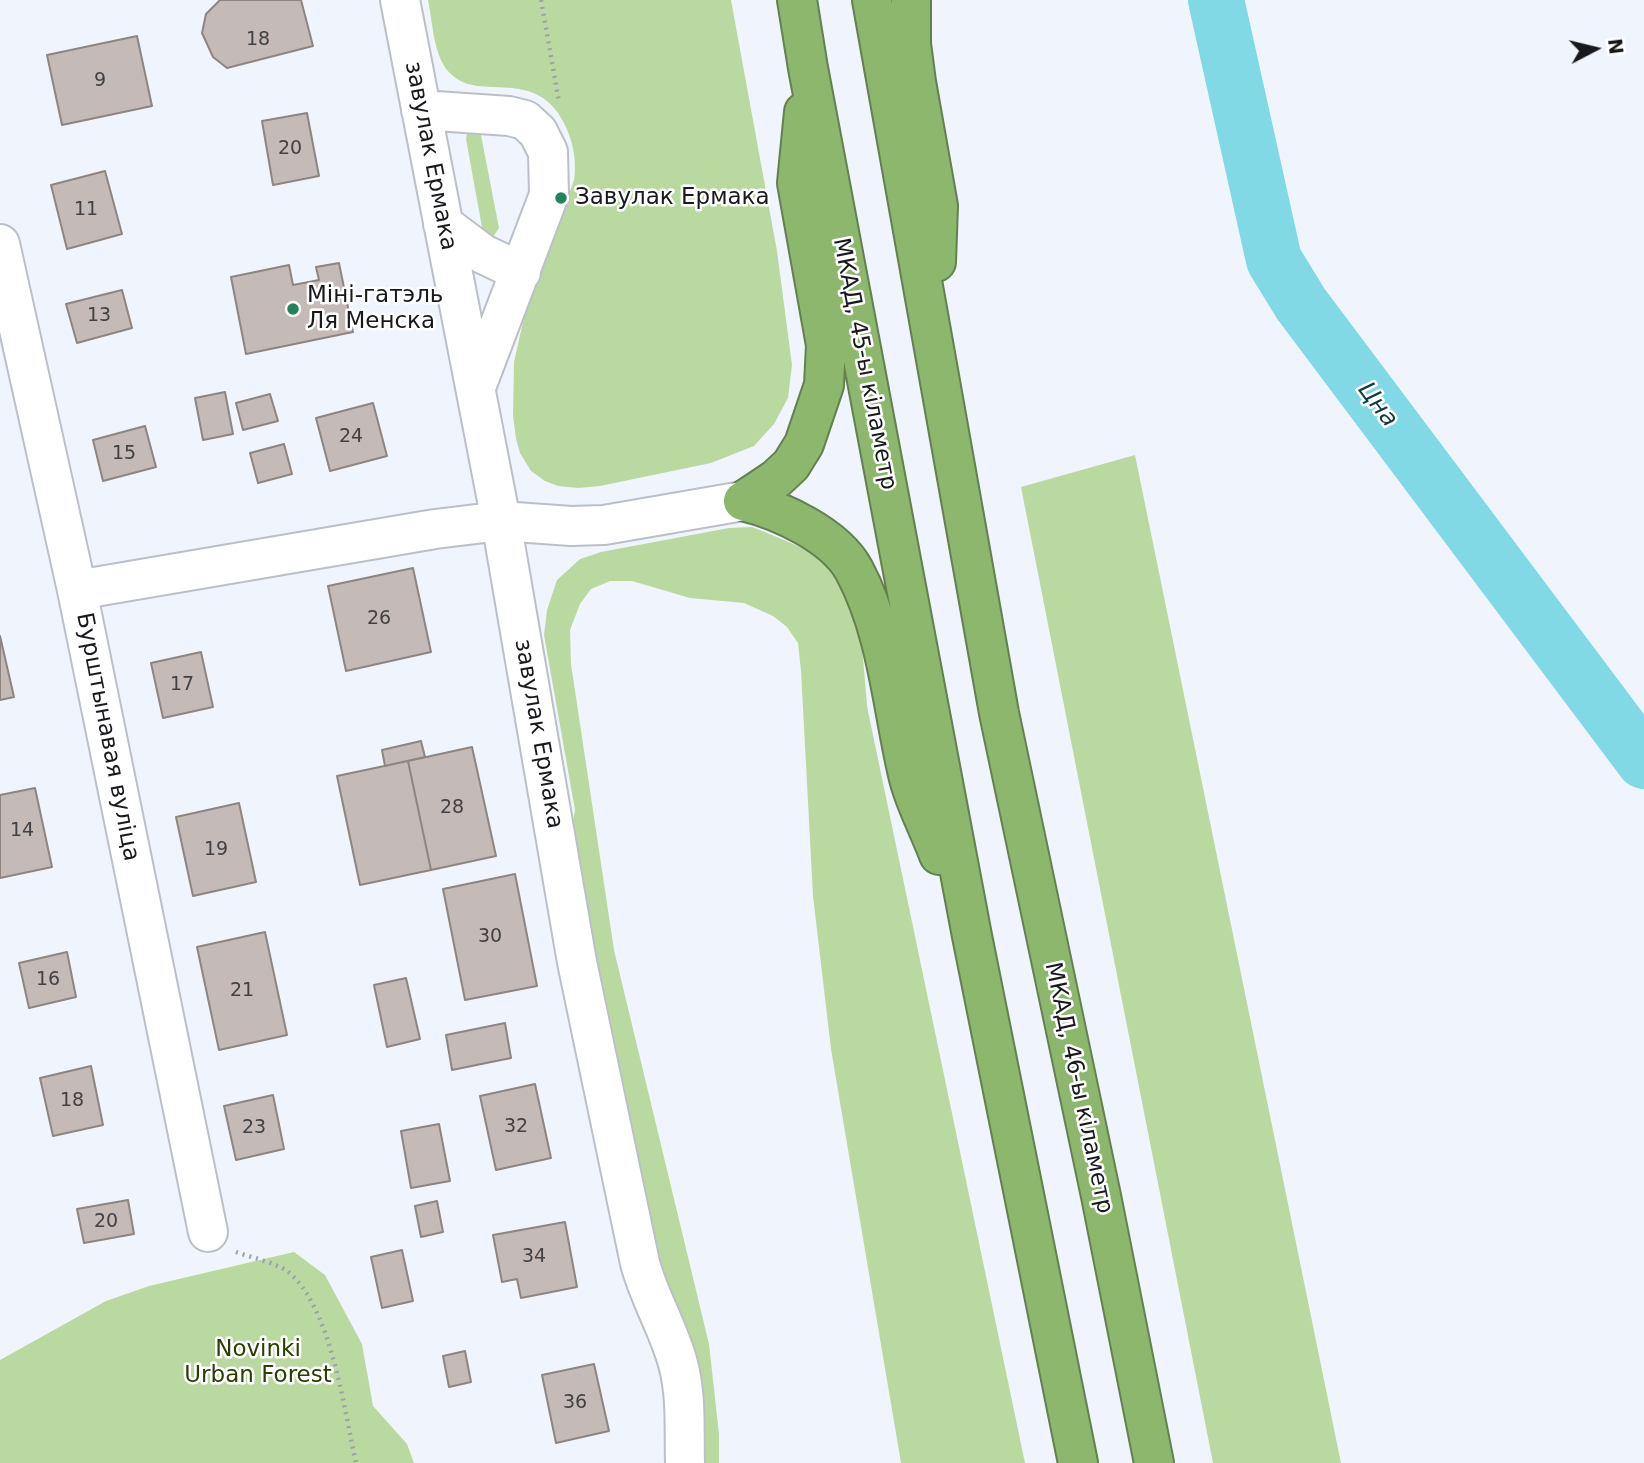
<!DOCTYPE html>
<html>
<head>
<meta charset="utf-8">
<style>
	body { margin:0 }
	#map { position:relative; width:1644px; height:1463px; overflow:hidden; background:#f0f5fd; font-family:"DejaVu Sans",sans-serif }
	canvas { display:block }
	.north { position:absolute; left:1560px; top:14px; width:70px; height:70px; -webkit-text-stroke:5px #fff; paint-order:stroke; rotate:83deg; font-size:19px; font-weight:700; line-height:28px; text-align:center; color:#17191c }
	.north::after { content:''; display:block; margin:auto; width:24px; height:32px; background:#17191c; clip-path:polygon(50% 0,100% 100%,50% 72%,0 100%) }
</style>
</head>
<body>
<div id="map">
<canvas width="1644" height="1463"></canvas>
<div class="north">N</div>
</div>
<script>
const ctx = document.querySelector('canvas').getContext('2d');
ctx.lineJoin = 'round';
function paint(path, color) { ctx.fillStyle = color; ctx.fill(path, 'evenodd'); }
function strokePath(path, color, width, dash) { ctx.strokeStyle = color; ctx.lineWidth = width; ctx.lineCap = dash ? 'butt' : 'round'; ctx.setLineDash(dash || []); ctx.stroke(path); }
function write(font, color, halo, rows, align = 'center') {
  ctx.font = font + ' "DejaVu Sans",sans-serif'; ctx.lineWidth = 5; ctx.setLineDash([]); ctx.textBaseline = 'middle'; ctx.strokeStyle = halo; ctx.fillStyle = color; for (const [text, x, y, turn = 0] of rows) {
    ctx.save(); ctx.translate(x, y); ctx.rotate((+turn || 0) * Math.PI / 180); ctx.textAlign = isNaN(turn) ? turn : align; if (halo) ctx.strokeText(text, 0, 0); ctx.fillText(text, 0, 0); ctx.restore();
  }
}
const green = new Path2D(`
	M428 0H731L777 251 792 365 788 398 774 424 754 446 711 463 600 486 578 488 558 486 545 481 531 471 520 453 516 439 513 415 514 362 523 322 574 180C577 160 573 141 564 123 535 66 480 102 452 75 433 59 433 23 428 0Z
	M472 131 481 135 499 228 493 237H487L483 233 466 139 467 134Z
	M1135 455 1341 1463H1213L1021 487Z
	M752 527C774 536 797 544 817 556 865 586 862 661 868 711L1025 1463H901L831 1049 813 896 801 671 798 643 787 627 773 616 744 603 690 598 632 581H610L591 589 580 604 570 630 571 664 614 950 709 1344 719 1434V1463H695L569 840 575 810 544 635 547 610 557 580 580 559 601 552 729 528Z
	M294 1252 325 1275 362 1344 373 1406 407 1444 414 1463H0V1360L106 1301 149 1286Z`);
const river = new Path2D(`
	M1216 0 1274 260 1301 304 1644 761`);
const building = new Path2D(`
	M220 0H301L313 46 227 68 213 57 202 33 206 14Z
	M137 36 152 106 62 125 47 55Z
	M307 113 319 176 273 185 262 121Z
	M105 171 122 234 67 249 51 185Z
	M339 263 353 332 246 354 231 277 289 265 293 285 319 280 316 267Z
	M122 290 132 328 77 343 66 304Z
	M225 392 233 434 203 440 195 398Z
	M270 394 278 421 243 430 236 403Z
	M373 403 387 456 330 471 316 418Z
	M145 426 156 467 103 481 93 440Z
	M284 444 292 474 258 483 250 453Z
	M413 568 431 652 346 671 328 586Z
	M0 636 14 697 0 700Z
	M201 652 213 707 163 718 151 663Z
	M421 741 425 757 385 766 382 750Z
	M472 747 496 856 431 870 408 761Z
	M408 761 431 870 360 885 337 776Z
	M35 788 52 867 0 878V795Z
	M239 803 256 882 193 896 176 817Z
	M515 874 537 986 465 1000 443 889Z
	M265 932 287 1035 219 1050 197 947Z
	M67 952 76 997 29 1008 19 963Z
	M406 978 420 1039 387 1047 374 985Z
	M505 1023 511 1058 452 1070 446 1035Z
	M91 1066 103 1125 53 1136 40 1078Z
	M535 1084 551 1158 496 1170 480 1096Z
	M273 1095 284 1149 236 1160 224 1106Z
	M439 1124 450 1181 411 1188 401 1131Z
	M128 1200 134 1234 84 1243 77 1209Z
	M437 1201 443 1232 421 1237 415 1206Z
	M565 1222 577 1287 521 1298 517 1279 502 1282 493 1235Z
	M402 1250 413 1301 382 1308 371 1257Z
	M465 1351 471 1382 449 1387 443 1356Z
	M594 1364 609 1431 556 1443 542 1375Z`);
const path = new Path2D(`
	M541 0 559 102
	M236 1252C250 1257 276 1263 287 1271 331 1305 344 1410 356 1463`);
const minor = new Path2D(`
	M400 0 501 521 577 962 640 1263C649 1297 667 1326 677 1360 687 1393 684 1429 685 1463
	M421 110 509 116 525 120 538 132 548 152 549 195 476 387
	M443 224 483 254 521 272
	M0 244 77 590 208 1232
	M77 590 435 529 501 521 571 526 604 525 743 501`);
const highway = new Path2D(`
	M797 0 808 68 972 936 1078 1463
	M872 0 999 713 1101 1196 1154 1463
	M911 0V44L916 82 938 206 936 262
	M743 501C780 510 835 535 854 570 887 631 892 704 907 770 913 799 929 828 939 855
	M743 501 776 479 791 465 804 444 824 385 826 345 797 183 804 112`);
const markers = [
	[561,198,7,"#21845d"],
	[293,309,7,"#21845d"]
];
const numberNames = [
	["18",258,40],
	["9",100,81],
	["20",290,149],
	["11",86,210],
	["13",99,316],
	["24",351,437],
	["15",124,454],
	["26",379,619],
	["17",182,685],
	["28",452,808],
	["14",22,831],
	["19",216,850],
	["30",490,937],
	["16",48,980],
	["21",242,991],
	["18",72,1101],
	["32",516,1127],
	["23",254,1128],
	["20",106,1222],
	["34",534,1257],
	["36",575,1403]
];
const streetNames = [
	["завулак Ермака",430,156,79],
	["МКАД, 45-ы кіламетр",864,364,79],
	["завулак Ермака",538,734,80],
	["Бурштынавая вуліца",107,737,79],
	["МКАД, 46-ы кіламетр",1078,1088,78]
];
const poiNames = [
	["Завулак Ермака",575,198],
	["Міні-гатэль",307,296],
	["Ля Менска",307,322]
];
const parkNames = [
	["Novinki",258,1350],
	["Urban Forest",258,1376]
];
const waterNames = [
	["Цна",1377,405,53]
];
paint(green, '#bad9a1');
strokePath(river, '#80d9e5', 56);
paint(building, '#c4bab7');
strokePath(building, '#8e8581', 2);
strokePath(minor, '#bbc0c8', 42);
strokePath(highway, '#648051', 42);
strokePath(path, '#9ea2a8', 4.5, [2, 5]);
strokePath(minor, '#fff', 38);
strokePath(highway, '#8db76d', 38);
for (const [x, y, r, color] of markers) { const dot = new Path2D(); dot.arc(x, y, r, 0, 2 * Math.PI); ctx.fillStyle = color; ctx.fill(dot); strokePath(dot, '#fff', 2.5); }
write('19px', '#424143', null, numberNames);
write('23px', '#17191c', '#fff', streetNames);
write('23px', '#17191c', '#fff', poiNames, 'left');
write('23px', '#254000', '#fff', parkNames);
write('italic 24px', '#0f3a3f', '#fff', waterNames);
</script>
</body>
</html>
